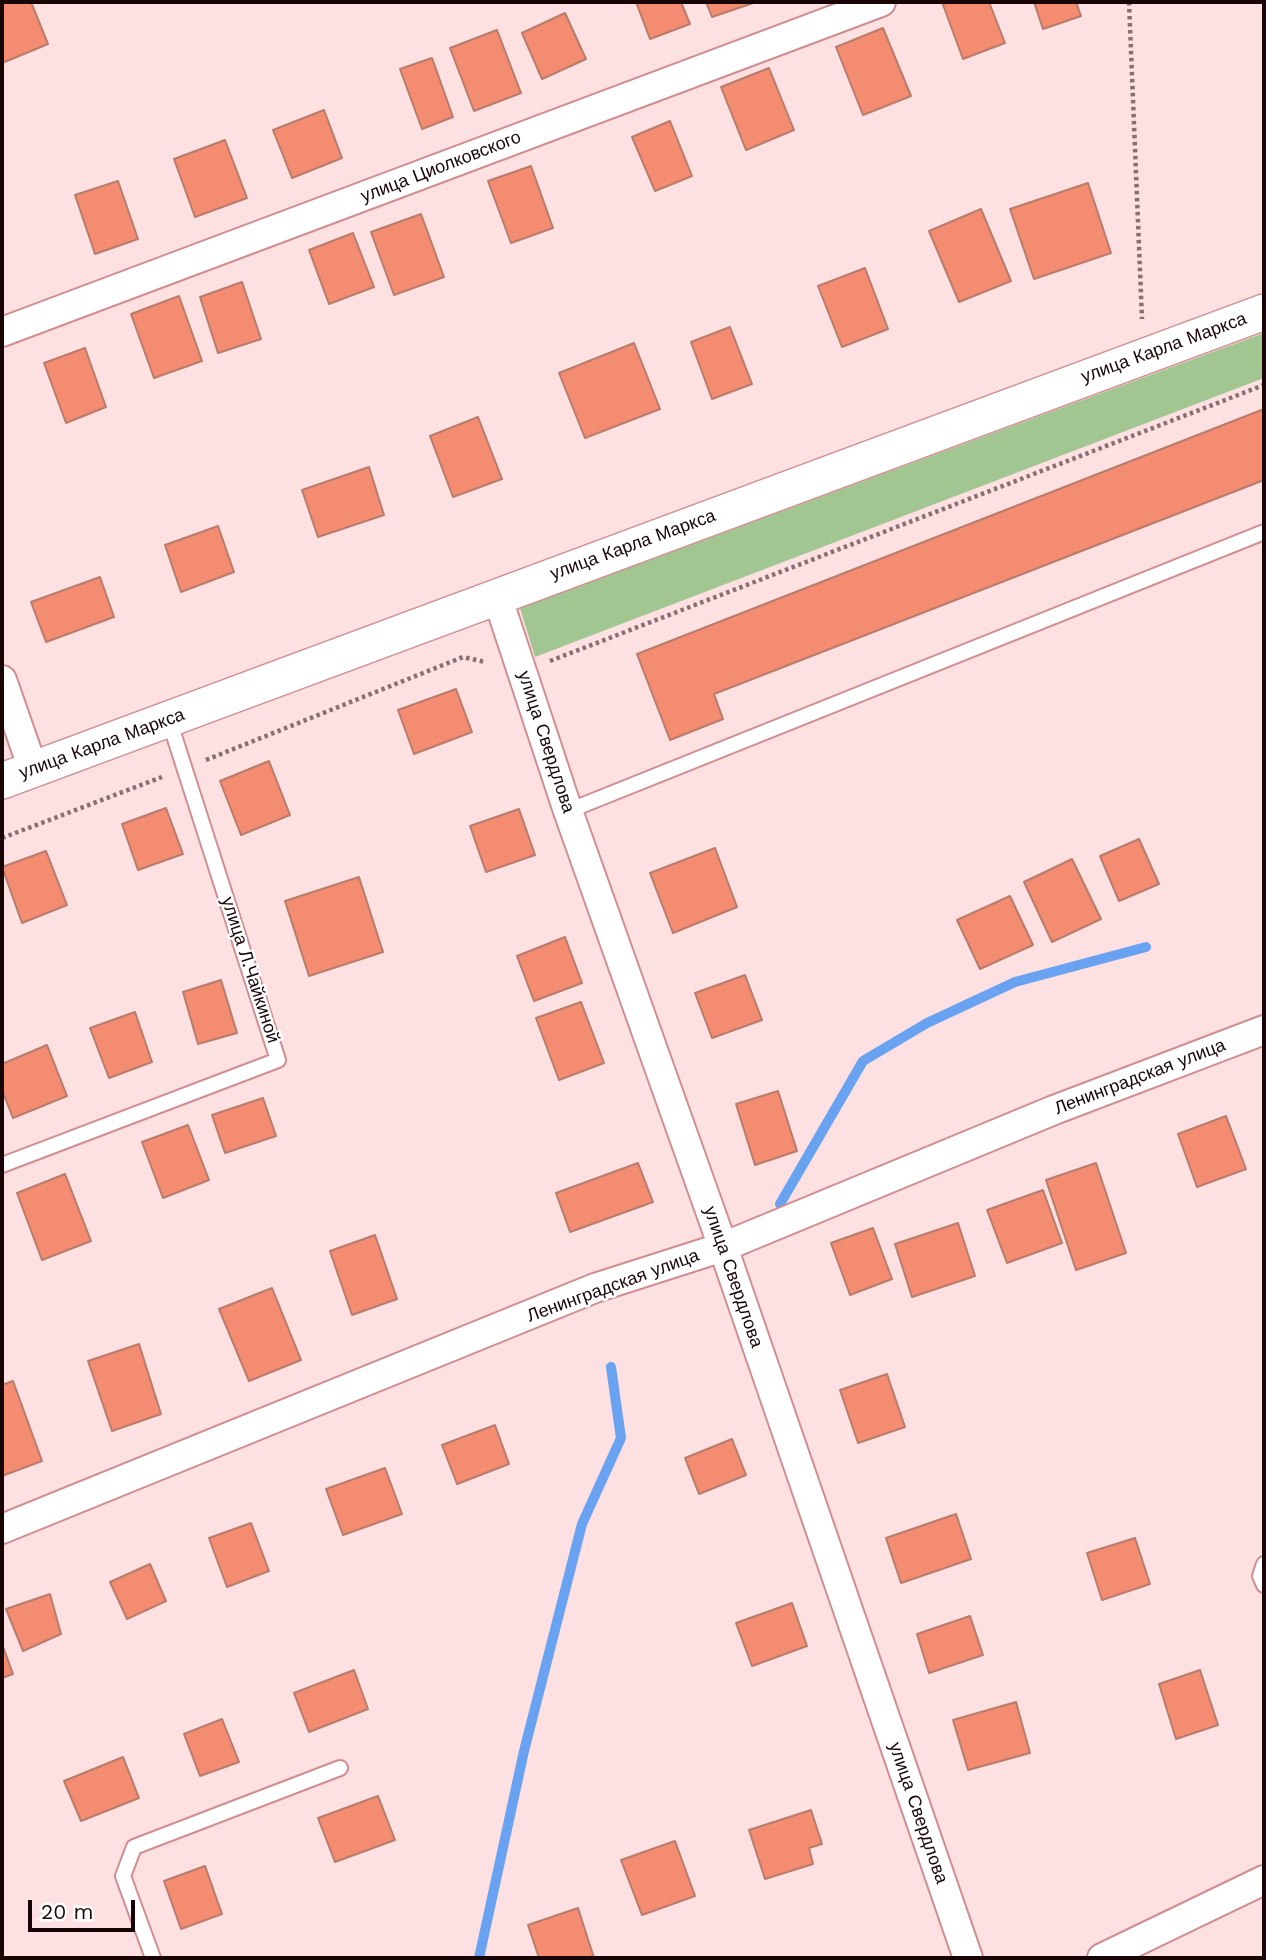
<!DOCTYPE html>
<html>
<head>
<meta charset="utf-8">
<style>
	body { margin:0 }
	#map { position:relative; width:1266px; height:1960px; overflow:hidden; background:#fde0e1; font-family:"Work Sans",sans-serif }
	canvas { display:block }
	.frame { position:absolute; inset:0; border:4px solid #190406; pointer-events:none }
	.scale { position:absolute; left:28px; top:1900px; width:107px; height:32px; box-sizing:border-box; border:4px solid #190406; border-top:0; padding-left:9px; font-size:21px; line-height:24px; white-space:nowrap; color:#190406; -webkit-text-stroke:5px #fff; paint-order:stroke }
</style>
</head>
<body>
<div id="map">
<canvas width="1266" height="1960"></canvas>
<div class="frame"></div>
<div class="scale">20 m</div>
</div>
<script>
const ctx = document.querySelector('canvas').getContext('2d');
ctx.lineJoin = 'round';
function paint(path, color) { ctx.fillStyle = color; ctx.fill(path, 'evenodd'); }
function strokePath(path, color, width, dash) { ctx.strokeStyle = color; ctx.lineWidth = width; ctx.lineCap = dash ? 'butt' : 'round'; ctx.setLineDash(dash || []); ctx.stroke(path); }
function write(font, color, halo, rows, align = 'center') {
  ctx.font = font + ' "Work Sans",sans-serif'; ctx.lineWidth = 5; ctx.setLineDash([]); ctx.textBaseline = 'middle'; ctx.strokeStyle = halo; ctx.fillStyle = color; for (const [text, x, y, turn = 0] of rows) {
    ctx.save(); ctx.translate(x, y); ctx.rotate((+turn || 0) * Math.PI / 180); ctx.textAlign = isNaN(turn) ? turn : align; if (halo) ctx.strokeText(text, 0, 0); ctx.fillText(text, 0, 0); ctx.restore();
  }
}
const green = new Path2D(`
	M1264 333V378L535 657 520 608Z`);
const stream = new Path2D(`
	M780 1204 863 1061 927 1023 1015 982 1146 947
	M479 1958 524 1751 582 1524 621 1438 611 1367`);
const building = new Path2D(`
	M2 2H31L48 44 2 63Z
	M636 2H681L690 24 650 39Z
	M706 2H756L712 17Z
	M942 2H989L1005 43 963 59Z
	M1034 2H1076L1081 16 1043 29Z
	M565 13 586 59 542 79 522 33Z
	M883 28 911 96 863 115 836 47Z
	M497 30 521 93 474 111 450 48Z
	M432 58 453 117 422 129 400 69Z
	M769 68 794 130 746 150 721 87Z
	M324 110 342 158 292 178 273 130Z
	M670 121 692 176 655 191 632 137Z
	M225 140 247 198 195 217 174 159Z
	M531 166 553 228 511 243 488 181Z
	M118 181 138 239 95 254 75 195Z
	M1088 183 1111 253 1034 279 1010 209Z
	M981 209 1011 281 959 302 929 231Z
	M421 214 444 277 394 295 371 232Z
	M353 233 374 287 329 304 309 250Z
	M865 268 888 329 842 347 818 286Z
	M242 282 261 339 218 353 200 297Z
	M179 296 202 361 154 378 131 314Z
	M730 327 752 384 712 399 691 342Z
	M634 343 660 409 585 438 559 373Z
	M85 348 106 407 66 423 44 363Z
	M1264 409V480L714 694 723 719 670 740 637 654Z
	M478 417 502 479 453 497 430 436Z
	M369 467 384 515 318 537 302 490Z
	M218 526 234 572 181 592 165 545Z
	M100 577 114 617 46 642 31 602Z
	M456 689 472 732 414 754 398 710Z
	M269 761 290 815 241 835 220 781Z
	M166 808 183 854 138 870 122 824Z
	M519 809 535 855 486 872 470 826Z
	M1139 839 1159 884 1119 901 1100 856Z
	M715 848 737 907 673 933 650 873Z
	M46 851 67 905 22 923 2 867Z
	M1072 859 1101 919 1052 942 1024 882Z
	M359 877 383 952 309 976 285 901Z
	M1010 896 1033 945 980 969 957 920Z
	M565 937 582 983 534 1001 517 956Z
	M745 975 762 1020 712 1038 695 993Z
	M221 980 237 1033 198 1044 183 992Z
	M581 1002 604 1063 559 1080 536 1018Z
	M135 1012 152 1062 109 1078 90 1028Z
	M47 1045 67 1096 13 1118 2 1090V1064Z
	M778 1091 797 1151 755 1165 736 1104Z
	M263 1098 276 1136 225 1153 212 1115Z
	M1226 1116 1246 1169 1197 1187 1178 1134Z
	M188 1125 209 1180 163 1198 142 1142Z
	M638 1163 653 1202 570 1232 556 1193Z
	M1096 1163 1126 1253 1076 1270 1046 1180Z
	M65 1174 91 1241 42 1260 17 1193Z
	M1043 1190 1062 1243 1007 1263 987 1210Z
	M958 1223 975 1276 912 1297 895 1244Z
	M873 1228 892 1279 850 1295 831 1243Z
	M375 1235 397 1299 352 1315 330 1251Z
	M272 1288 301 1360 249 1381 219 1309Z
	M139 1344 161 1414 112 1431 88 1361Z
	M887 1374 905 1427 858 1443 840 1390Z
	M13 1381 42 1461 2 1476V1385Z
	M495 1425 509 1464 457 1484 442 1445Z
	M732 1439 746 1475 699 1494 685 1458Z
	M385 1468 402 1514 343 1535 326 1489Z
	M956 1514 971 1559 901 1583 886 1538Z
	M251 1523 269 1571 227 1587 209 1538Z
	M1135 1538 1150 1584 1102 1600 1087 1553Z
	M150 1564 166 1601 127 1619 110 1582Z
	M50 1594 61 1634 23 1651 6 1609Z
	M792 1603 807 1646 752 1666 736 1623Z
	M970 1616 983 1655 929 1673 917 1634Z
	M2 1644 13 1674 2 1678Z
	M354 1670 368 1709 309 1732 294 1693Z
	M1200 1670 1218 1725 1176 1739 1159 1684Z
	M1016 1702 1030 1753 968 1770 953 1720Z
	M222 1719 239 1762 200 1776 184 1734Z
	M123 1757 139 1798 81 1821 64 1781Z
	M378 1796 395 1840 335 1862 318 1818Z
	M811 1810 822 1844 809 1848 813 1864 765 1879 749 1830Z
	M675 1841 695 1896 642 1915 621 1860Z
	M205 1866 222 1914 181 1929 164 1881Z
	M578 1908 594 1958H539L528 1925Z`);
const path = new Path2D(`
	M1129 2 1142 319
	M550 661 1264 385
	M206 760 463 657 485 662
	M2 838 162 777`);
const service = new Path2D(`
	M568 811 1264 532
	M2 1165 278 1060 169 720
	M1264 1564 1260 1576 1264 1585
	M153 1958 123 1876 134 1847 340 1768`);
const minor = new Path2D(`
	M2 332 881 2
	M497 596 568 811 723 1247 968 1958
	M2 680 33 769
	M2 1529 595 1288 723 1247 1054 1110 1264 1030
	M1102 1958 1264 1880`);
const tertiary = new Path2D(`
	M2 781 1264 312`);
const streetNames = [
	["улица Циолковского",441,167,-21],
	["улица Карла Маркса",1164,348,-20],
	["улица Карла Маркса",633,545,-20],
	["улица Свердлова",546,742,72],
	["улица Карла Маркса",102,744,-20],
	["улица Л.Чайкиной",250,970,72],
	["Ленинградская улица",1140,1077,-21],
	["улица Свердлова",733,1277,71],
	["Ленинградская улица",613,1286,-20],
	["улица Свердлова",918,1813,71]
];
paint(green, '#a2c692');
strokePath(stream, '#68a2f1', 10);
paint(building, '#f38c70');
strokePath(building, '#b97c6c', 2);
strokePath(service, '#d08e91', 18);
strokePath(minor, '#d08e91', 32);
strokePath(tertiary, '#d08e91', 38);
strokePath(path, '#886f71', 4.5, [3.5, 3.5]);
strokePath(service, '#fff', 14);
strokePath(minor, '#fff', 28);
strokePath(tertiary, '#fff', 35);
write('18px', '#190406', '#fff', streetNames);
</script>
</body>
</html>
